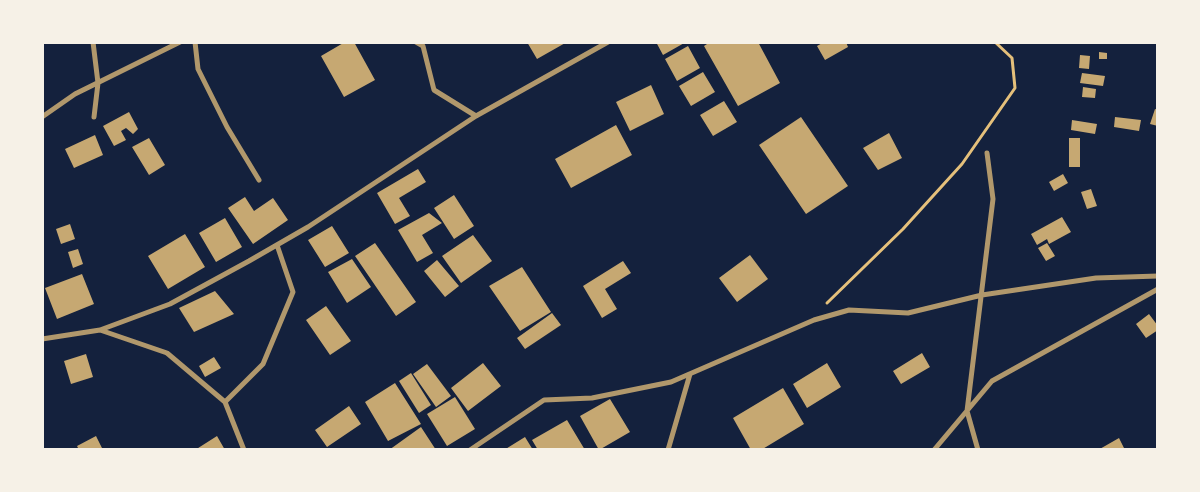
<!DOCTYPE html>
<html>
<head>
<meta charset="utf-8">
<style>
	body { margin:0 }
	#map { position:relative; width:1200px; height:492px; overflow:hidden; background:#14213d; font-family:"DejaVu Sans",sans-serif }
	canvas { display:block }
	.frame { position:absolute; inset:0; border:44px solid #f6f1e7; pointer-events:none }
</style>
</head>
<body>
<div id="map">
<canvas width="1200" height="492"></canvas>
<div class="frame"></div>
</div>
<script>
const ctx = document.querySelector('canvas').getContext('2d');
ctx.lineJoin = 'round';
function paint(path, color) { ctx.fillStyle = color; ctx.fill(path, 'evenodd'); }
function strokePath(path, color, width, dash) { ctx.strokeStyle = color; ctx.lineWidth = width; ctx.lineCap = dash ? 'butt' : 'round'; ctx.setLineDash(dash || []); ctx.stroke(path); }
const building = new Path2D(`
	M345 42H354L375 80 344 97 321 56Z
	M527 42H567L537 59Z
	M656 42H686L663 55Z
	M710 42H758L780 83 738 106 704 46Z
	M824 42H846L848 47 825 60 817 46Z
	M688 46 700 68 677 81 665 59Z
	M1099 52 1107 53V59H1099Z
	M1080 55 1090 56 1089 69 1079 68Z
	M703 72 715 92 691 106 679 86Z
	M1082 73 1105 76 1103 86 1080 83Z
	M651 85 664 114 630 131 616 102Z
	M1083 87 1096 89 1095 98 1082 97Z
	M724 101 737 122 713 136 700 115Z
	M1155 109 1158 110V126L1150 124Z
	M129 112 138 129 133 134 126 128 121 131 126 140 114 146 103 126Z
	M801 117 848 186 806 214 759 145Z
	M1115 117 1141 120 1139 131 1114 127Z
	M1072 120 1097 124 1095 134 1071 130Z
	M616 125 632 155 571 188 555 159Z
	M889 133 902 158 878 170 863 148Z
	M95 135 103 155 74 168 65 149Z
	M149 138 165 165 149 175 132 147Z
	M1069 138H1080V167H1069Z
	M418 169 426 182 399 198 410 216 395 224 377 193Z
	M1063 174 1068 183 1054 191 1049 182Z
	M1091 189 1097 206 1087 209 1081 192Z
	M454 195 474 226 454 239 434 208Z
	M245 197 254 211 273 198 288 220 253 244 228 208Z
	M429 213 442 223 422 235 433 253 417 262 398 230Z
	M1062 217 1071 232 1049 244 1047 239 1037 245 1031 234Z
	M225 218 242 247 216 262 199 233Z
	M70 224 75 239 61 244 56 229Z
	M332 226 349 253 325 267 308 240Z
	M185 234 205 267 168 289 148 256Z
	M473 235 492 261 461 283 442 256Z
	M375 243 416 302 396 316 355 256Z
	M1047 243 1055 256 1046 261 1038 248Z
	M78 249 83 264 73 268 68 252Z
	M750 255 768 279 737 302 719 278Z
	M352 259 371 287 347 303 328 272Z
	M437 260 459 286 445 297 424 271Z
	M623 261 631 273 605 289 617 309 602 318 583 286Z
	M522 267 551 312 520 331 489 286Z
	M82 274 94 304 57 319 45 288Z
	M215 291 234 314 194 332 179 308Z
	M326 306 351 341 330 355 306 320Z
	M552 313 561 325 525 349 517 338Z
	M1149 314 1158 326V330L1146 338 1136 324Z
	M922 353 930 367 901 384 893 371Z
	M86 354 93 377 71 384 64 361Z
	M214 357 221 368 205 377 199 366Z
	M483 363 501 386 468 411 451 388Z
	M827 363 841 387 807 408 793 384Z
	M427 364 451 396 436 407 413 374Z
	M411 373 431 405 419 413 399 381Z
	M395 383 421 424 388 441 365 402Z
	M783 388 804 424 761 450H751L733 418Z
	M455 397 475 429 447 446 427 414Z
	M610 399 630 432 599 450 580 416Z
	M349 406 361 424 327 447 315 430Z
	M567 420 585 450H538L532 440Z
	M421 427 436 450H389Z
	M96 436 103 450H79L77 446Z
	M217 436 225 450H195Z
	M525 437 533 450H504Z
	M1119 438 1125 450H1098Z`);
const path = new Path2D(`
	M827 303 903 229 962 164 1015 88 1012 58 995 42`);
const minor = new Path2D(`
	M93 42 98 83 94 117
	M195 42 198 69 227 127 259 180
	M416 42 423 46 434 90 476 116
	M42 117 75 94 180 42
	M100 330 170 304 249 261 308 227 476 116 608 42
	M42 339 100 330 167 353 225 402 244 450
	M225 402 263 364 293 292 277 245
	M470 450 544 400 592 398 671 382 814 320 849 310 908 313 982 295 1096 278 1158 276
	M668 450 690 374
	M934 450 992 381 1158 289
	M978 450 967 411 993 199 987 153`);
paint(building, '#c6a872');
strokePath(path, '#e5c07b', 3);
strokePath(minor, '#b1986c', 5);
</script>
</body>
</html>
